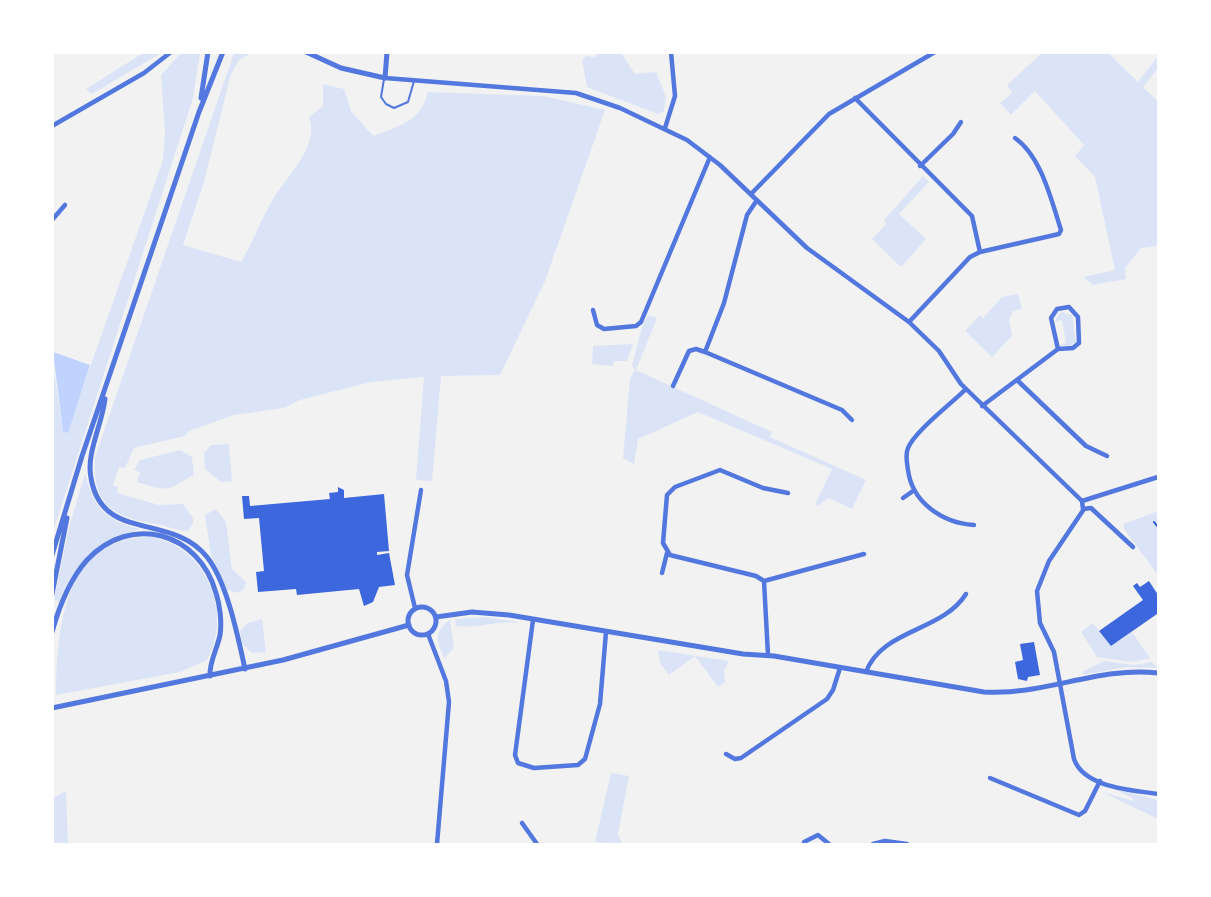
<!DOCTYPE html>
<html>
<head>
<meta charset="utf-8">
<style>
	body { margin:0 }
	#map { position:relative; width:1211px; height:897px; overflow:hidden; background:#f2f2f2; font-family:Manrope,sans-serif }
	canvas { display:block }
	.frame { position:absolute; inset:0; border:54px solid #fff; pointer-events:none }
</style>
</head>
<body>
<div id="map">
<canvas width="1211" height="897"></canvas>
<div class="frame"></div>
</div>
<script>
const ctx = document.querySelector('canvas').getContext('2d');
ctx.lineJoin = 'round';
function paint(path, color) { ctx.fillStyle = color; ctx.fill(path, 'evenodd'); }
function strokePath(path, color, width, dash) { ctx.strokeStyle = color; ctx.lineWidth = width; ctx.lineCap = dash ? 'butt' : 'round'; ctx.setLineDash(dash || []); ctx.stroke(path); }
const green = new Path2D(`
	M143 53H161L92 94 86 89Z
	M181 53H200L193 98 53 532 52 357 63 432 67 433 163 160 165 133 161 75Z
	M234 53H251L239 60 231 74 204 182 183 245 241 262C253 242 261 219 273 199 287 176 320 146 309 117L323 106V84L344 89 351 111 373 136C399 126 421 122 428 92L543 96 605 110 545 281 500 375 441 376 432 481 416 480 424 377 371 382 300 400 284 408 234 415 189 431 185 436 134 448 125 468 119 467 113 485 118 487 117 493 159 505 183 504 193 518V524L188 531C177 532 167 525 156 524 114 518 91 504 95 457Z
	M598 53H621L635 74 656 72 666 97 664 111 658 114 587 87 582 60 586 56 595 57Z
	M1042 53H1108L1138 82 1158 56V68L1143 87 1158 101V246L1141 248 1125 268 1126 279 1093 285 1083 277 1115 270 1095 177 1075 156 1084 145 1035 91 1011 115 1000 103 1012 93 1007 85Z
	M923 176 929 182 899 214 926 239 901 267 872 239 886 224 884 220Z
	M1018 294 1022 309 1013 311 1009 320 1012 336 992 357 965 331 980 315 983 318 1002 297Z
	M1061 312 1072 315 1076 342 1071 346 1059 345 1066 343 1062 320 1054 322Z
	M648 315 657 318 636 370 772 432 770 437 866 480 852 509 829 498 818 506 815 504 832 469 698 412 638 439 634 464 623 458 630 378 635 370 632 365 642 327Z
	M633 344 627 361H614L613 366 592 364 593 346Z
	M229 444 232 481 221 482 205 469 204 453 211 445Z
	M180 450 192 457 194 475C165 490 173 493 137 482L140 472 134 470 140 460Z
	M85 474C95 508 103 520 140 529 99 540 74 562 59 602L54 599 69 527Z
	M216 509 226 522 232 569 246 582 244 589 237 593 226 589 211 555 205 515Z
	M1158 511V575L1124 529V524Z
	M150 537C205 545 234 612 207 660L180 672 56 695C57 632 62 537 150 537Z
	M484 617 518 622V623C495 620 478 629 456 626L455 619Z
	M262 619 266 652 252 653 242 644 240 631 248 623Z
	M450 620 454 648 444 658C437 641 433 631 450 620Z
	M1093 623 1111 646 1132 632 1150 658 1133 662 1097 657 1081 632Z
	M658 650 729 661 724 671 725 682 718 687 695 656 669 675 660 663Z
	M1104 661 1134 665 1152 662 1158 668 1125 667 1084 675 1082 672Z
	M611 773 629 776 618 834 622 844 595 842Z
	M1111 788 1158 800V819L1102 792 1133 801V798Z
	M66 791 68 844H53V798Z`);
const water = new Path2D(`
	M53 352 90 365 68 433 63 432Z`);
const building = new Path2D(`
	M338 487 344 490V498L384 494 389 551 377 552V555L389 553 395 585 379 587 373 602 364 606 359 589 297 595 296 589 258 592 256 572 264 571 259 518 244 519 242 496H249L250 506 330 499 329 493 338 492Z
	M1149 581 1158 595 1157 614 1111 646 1099 631 1143 600 1133 586 1137 583 1140 587Z
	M1034 642 1040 675 1028 677 1027 681 1018 679 1015 662 1023 660 1020 644Z`);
const path = new Path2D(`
	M1154 522 1158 527`);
const service = new Path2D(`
	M384 79 381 97 386 104 394 108 408 102 414 81`);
const minor = new Path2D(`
	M385 78 576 93 620 108 687 140 720 165 807 248 909 322 939 351 961 384 1082 501 1083 509 1091 508 1133 547
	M855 98 972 216 980 252
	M52 126 144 73 171 52
	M665 128 675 96 671 52
	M920 166 953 134 961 122
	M751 194 829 114 935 52
	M757 200 747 215 724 303 705 352 842 410 852 420
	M52 220 65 205
	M593 310 597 325 604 329 636 326 641 322 710 157
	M909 322 970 257 980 252 1059 234 1061 230C1051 199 1041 156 1015 138
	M1017 380 1086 446 1107 456
	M673 386 689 351 696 349 705 352
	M966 389C952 403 915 431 908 448 905 455 907 463 908 470 912 502 942 523 974 525
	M982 406 1058 349 1073 348 1079 343 1078 317 1069 307 1057 309 1051 318 1058 349
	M903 498 913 491
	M1082 501 1158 477
	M1084 509 1049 561 1037 591 1040 623 1054 652 1074 759C1084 788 1133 790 1158 794
	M662 573 667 553
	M764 581 864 554
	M415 608 407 575 421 490
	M533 620 515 755 518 763 534 768 578 765 585 759 600 704 606 632
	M428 634 446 681 449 702 437 844
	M768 655 764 581 756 576 670 555 663 543 667 495 675 487 720 470 763 488 788 493
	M866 672C882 629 942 632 966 594
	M726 754 735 759 741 758 827 699 833 690 840 668
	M990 778 1079 815 1085 811 1100 781
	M522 823 537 844
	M804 842 818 835 829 844
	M873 844 885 841 907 844`);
const tertiary = new Path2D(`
	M306 52 341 68 385 78 387 52
	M201 98 208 52
	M105 399C102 425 86 453 91 478 102 543 171 512 207 557 227 582 238 637 245 669
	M52 555 82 456 199 112 223 52
	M52 594 67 518
	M408 621a14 14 0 1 1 28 0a14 14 0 1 1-28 0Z
	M436 617 472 612 509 615 743 654 774 656 984 692C1043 696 1099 666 1158 673
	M52 632C59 607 70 579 87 560 131 513 199 532 216 593 220 605 222 623 220 635 217 650 209 662 210 676
	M52 708 283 660 409 625`);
paint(green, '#dbe4f7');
paint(water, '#bfd3fe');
paint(building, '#3d67dc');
strokePath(path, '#1d4ed8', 2);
strokePath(service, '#5277de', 2);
strokePath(minor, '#5277de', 4.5);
strokePath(tertiary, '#5277de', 5);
</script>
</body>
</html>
